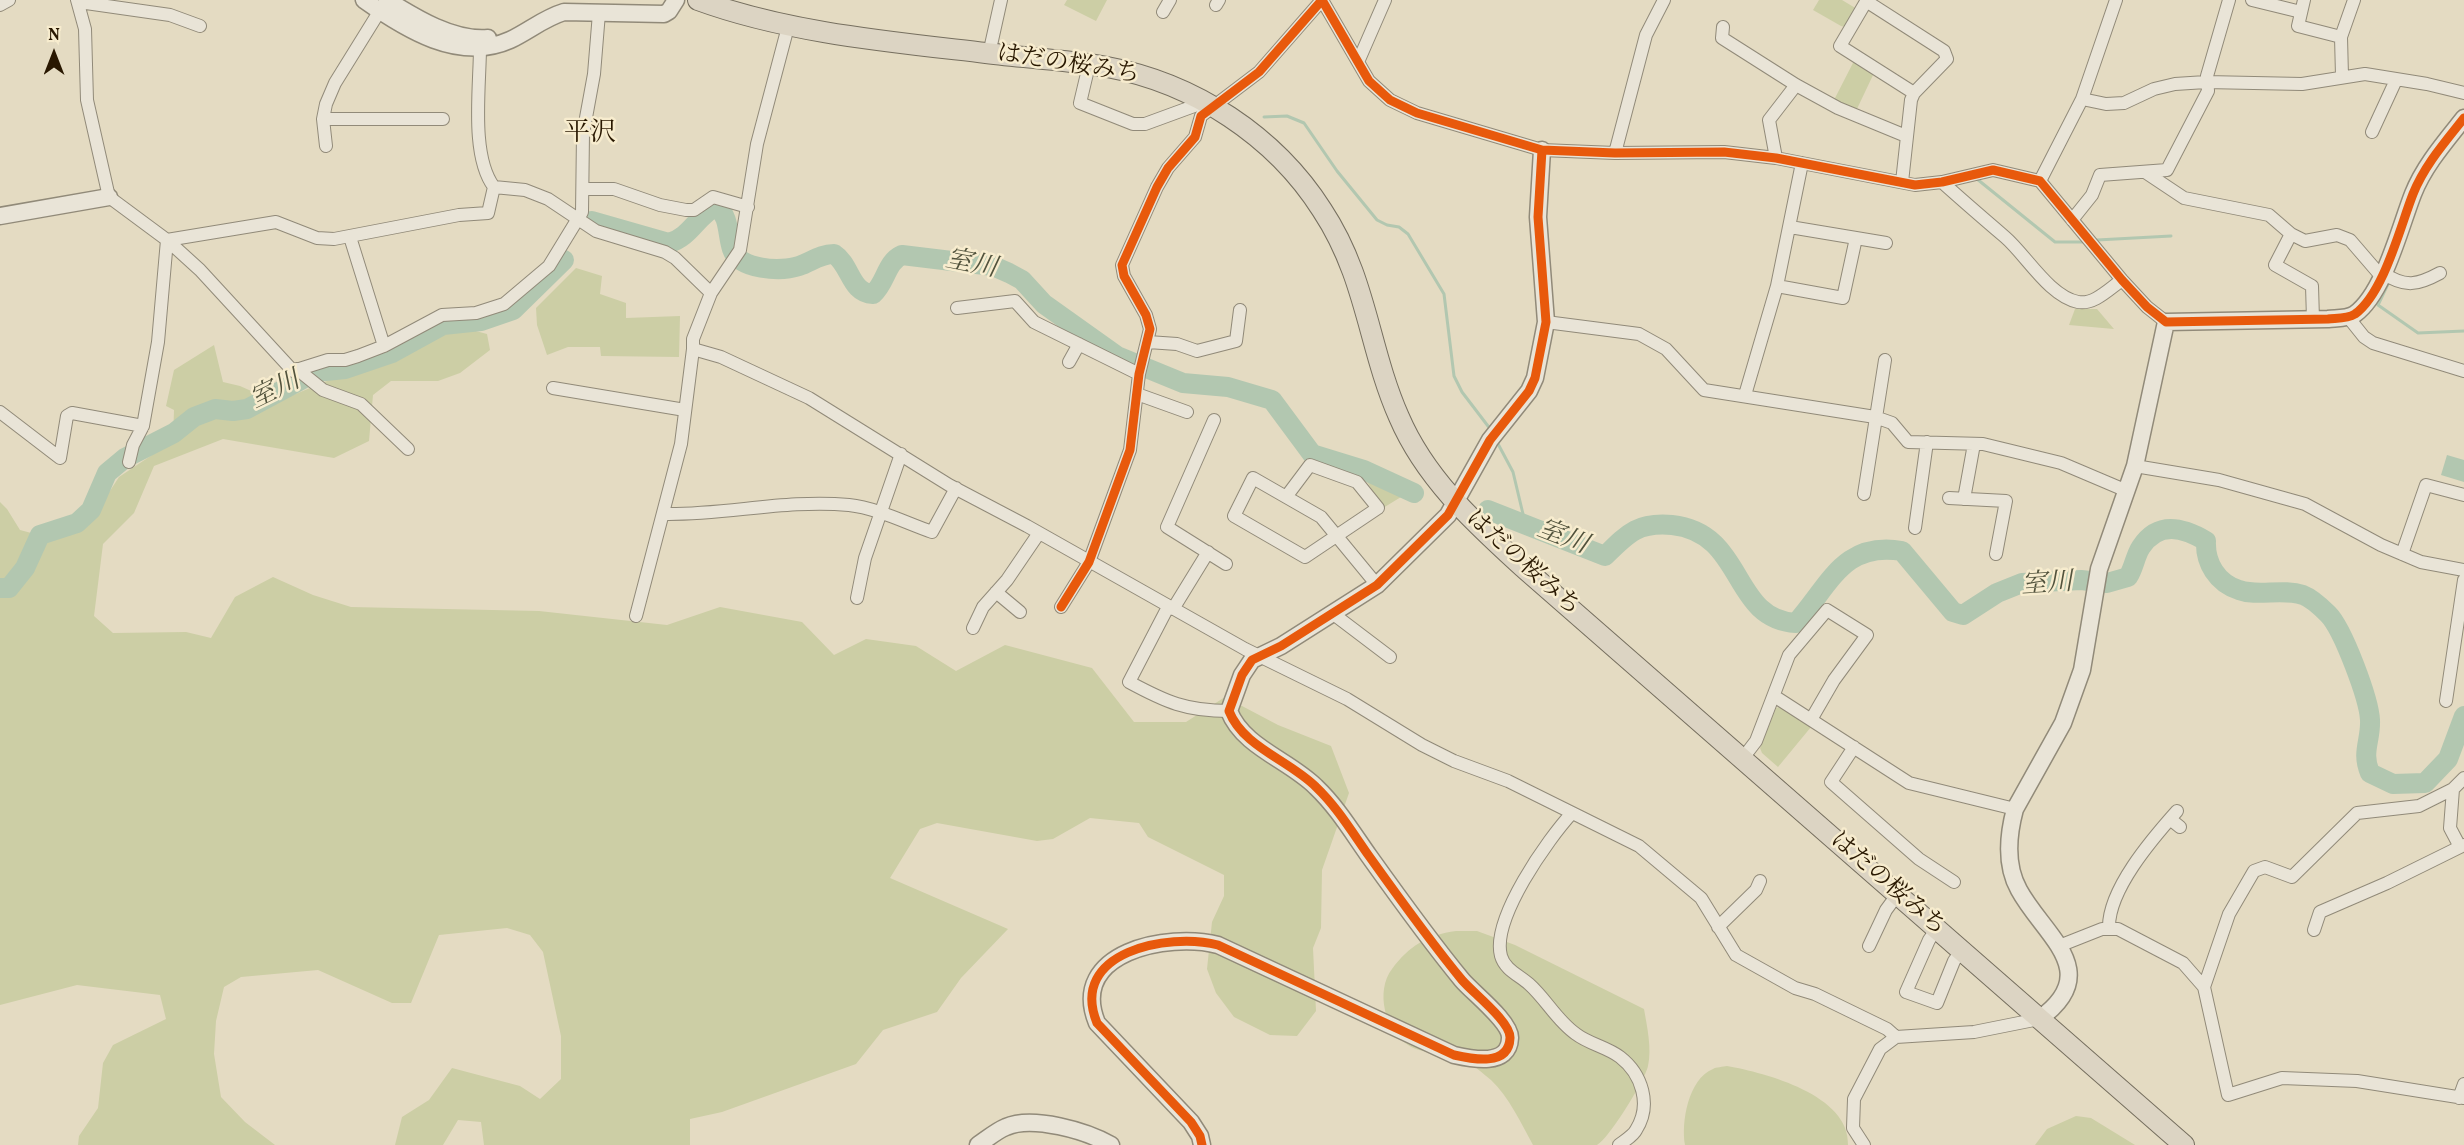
<!DOCTYPE html>
<html>
<head>
<meta charset="utf-8">
<style>
	body { margin:0 }
	#map { position:relative; width:2464px; height:1145px; overflow:hidden; background:#e4dbc2; font-family:Vollkorn,serif }
	canvas { display:block }
	.north { position:absolute; left:24px; top:24px; width:60px; height:60px; -webkit-text-stroke:4px #f7ecce; paint-order:stroke; rotate:0deg; font-size:16px; font-weight:700; line-height:24px; text-align:center; color:#291801 }
	.north::after { content:''; display:block; margin:auto; width:21px; height:27px; background:#291801; clip-path:polygon(50% 0,100% 100%,50% 72%,0 100%) }
</style>
</head>
<body>
<div id="map">
<canvas width="2464" height="1145"></canvas>
<div class="north">N</div>
</div>
<script>
const ctx = document.querySelector('canvas').getContext('2d');
ctx.lineJoin = 'round';
function paint(path, color) { ctx.fillStyle = color; ctx.fill(path, 'evenodd'); }
function strokePath(path, color, width, dash) { ctx.strokeStyle = color; ctx.lineWidth = width; ctx.lineCap = dash ? 'butt' : 'round'; ctx.setLineDash(dash || []); ctx.stroke(path); }
function write(font, color, halo, rows, align = 'center') {
  ctx.font = font + ' Vollkorn,"Noto Serif JP",serif'; ctx.lineWidth = 5; ctx.setLineDash([]); ctx.textBaseline = 'middle'; ctx.strokeStyle = halo; ctx.fillStyle = color; for (const [text, x, y, turn = 0] of rows) {
    ctx.save(); ctx.translate(x, y); ctx.rotate((+turn || 0) * Math.PI / 180); ctx.textAlign = isNaN(turn) ? turn : align; if (halo) ctx.strokeText(text, 0, 0); ctx.fillText(text, 0, 0); ctx.restore();
  }
}
const green = new Path2D(`
	M1067 0H1107L1096 21 1064 5Z
	M1819 0H1842L1857 9 1845 27 1841 26 1813 10Z
	M1854 61 1874 73 1856 111 1834 100Z
	M576 268 602 276 600 294 626 303V318L680 316 679 357 601 356 600 347H568L547 355 537 325 536 308Z
	M2075 309H2097L2114 329 2069 325Z
	M472 330 487 334 490 350 460 373 438 381H391L373 395 369 441 334 458 223 439 154 466 134 513 103 544 94 616 113 633 186 632 211 638 235 597 273 577 313 595 351 607 539 611 667 625 720 607 802 622 834 655 866 639 916 646 956 671 1005 645 1092 668 1134 722H1186L1225 697 1278 725 1331 746 1349 793 1322 870 1321 928 1313 948 1316 1011 1297 1036 1270 1035 1234 1017 1216 993 1207 969 1212 922 1224 896V875L1148 837 1139 823 1090 818 1053 839 1037 841 937 823 920 829 890 878 1008 929 961 978 937 1012 883 1030 856 1064 722 1112 690 1119V1145H484L481 1122 458 1120 443 1145H395L402 1117 429 1100 452 1068 520 1086 540 1099 561 1079V1036L543 952 530 935 507 928 439 935 411 1003H392L318 970 241 977 224 987 216 1021 214 1054 221 1097 245 1122 275 1145H78L79 1136 98 1108 103 1063 113 1045 166 1019 160 995 77 985 0 1005V502L7 509 20 530 54 539 93 517 119 477 173 441 174 410 166 406 174 370 214 345 223 382 240 386 276 402 444 333Z
	M1366 480 1402 494 1401 497 1383 508Z
	M1780 707 1811 727 1778 767 1762 753 1760 748 1776 708Z
	M1456 931H1477L1515 945 1644 1009C1647 1026 1652 1049 1648 1066 1645 1080 1609 1139 1597 1145H1533C1521 1123 1509 1097 1491 1080 1483 1074 1474 1065 1466 1060 1449 1051 1425 1056 1408 1045 1385 1031 1375 991 1392 969 1409 946 1427 935 1456 931Z
	M1727 1066C1766 1073 1850 1095 1848 1145H1685C1681 1123 1688 1079 1713 1069 1716 1067 1723 1067 1727 1066Z
	M2076 1116 2091 1118 2135 1145H2035L2047 1129Z`);
const water = new Path2D(`
	M2447 455 2464 460V482L2441 475Z`);
const stream = new Path2D(`
	M1264 117 1287 116 1304 123 1337 171 1377 220 1387 225 1399 227 1408 234 1444 294 1454 376 1462 392 1491 430
	M1977 179 2055 242H2082
	M2097 240 2171 236
	M2388 284 2378 305 2418 333 2464 331
	M1497 442 1513 472 1523 514V524`);
const river = new Path2D(`
	M592 221 669 243C691 237 698 214 717 206 730 218 727 234 732 249 739 270 781 272 799 266 811 262 820 254 834 254 851 265 850 293 873 294 886 283 886 262 902 255L993 266 1009 273 1022 280 1044 304 1117 356 1183 383 1228 387 1272 400 1312 454 1364 470 1414 493
	M1488 510 1605 556C1628 533 1638 522 1672 525 1746 533 1730 619 1796 623 1830 585 1843 541 1902 551L1953 612 1963 615 1997 593 2022 583 2081 580 2107 583 2128 577C2134 568 2135 556 2141 547 2159 520 2184 528 2206 541 2205 563 2217 583 2239 590 2258 597 2282 588 2303 595 2311 598 2322 608 2328 614 2343 629 2369 699 2370 720 2371 741 2361 752 2370 773L2393 784 2425 783 2448 759 2464 716
	M0 588H9L25 568 40 535 77 523 91 510 107 473 125 458 174 433 194 417 215 409 233 411 247 409 316 372 345 369 392 353 443 325 481 321 513 310 564 260`);
const minor = new Path2D(`
	M77 0 85 29 87 100 109 197 167 240 200 270 293 371 328 360H345L358 356 384 346 442 315 476 313 504 304 549 266 582 212 583 134 594 74 599 13
	M1867 0 1840 46 1914 93 1911 100 1902 182
	M2252 0 2301 12
	M2304 0 2298 26 2341 37
	M1866 1 1944 51 1947 59 1914 93
	M79 2 170 15 200 26
	M0 5 9 0
	M1216 5 1219 0
	M1163 12 1170 0
	M789 23 757 144 740 250 711 293 693 339V349L721 357 809 398 949 485 1027 526 1245 649 1347 699 1422 745 1454 761 1508 781 1639 846 1701 898 1736 955 1795 988 1815 994 1887 1029 1896 1037
	M1723 27 1722 38 1796 85 1838 108 1906 136
	M480 40C481 80 469 154 494 187L525 190 548 199 596 231 665 252 675 258 711 293
	M989 54 1001 0
	M1358 62 1385 0
	M1089 65 1080 103 1133 124H1145L1205 102
	M2342 76 2341 37 2354 0
	M2082 99 2106 104 2124 103 2154 89 2175 84 2206 82 2302 84 2365 74 2427 84 2464 93
	M323 119H443
	M2372 132 2396 80
	M326 146 323 119 326 104 335 83 384 4
	M1615 153 1646 35 1664 0
	M1776 158 1769 120 1796 85
	M2145 172 2184 198 2269 215 2291 234 2305 241 2337 235 2350 240 2381 276
	M2040 181 2082 99 2116 0
	M1942 182C1963 201 1984 219 2005 237 2026 255 2049 296 2078 302 2094 305 2109 289 2122 280
	M583 189H614L660 205 686 210H694L713 197 748 207
	M2072 220 2092 195 2100 175 2167 170 2208 91 2207 76 2229 0
	M2291 234 2275 265 2312 286 2313 319
	M350 237 384 346
	M1856 238 1886 243
	M2383 273C2405 288 2418 285 2440 273
	M1777 286 1843 298 1856 238 1790 227
	M957 308 1015 301 1034 322 1139 374
	M2348 317 2364 337 2373 343 2464 371
	M1546 322 1639 334 1666 349 1704 390 1875 417 1892 423 1908 442 1983 444 2061 463 2127 491
	M1148 342 1177 344 1197 351 1236 341 1240 310
	M1069 362 1079 344
	M297 369 323 390 361 404 408 449
	M553 388 685 410
	M1137 394 1187 412
	M1745 395 1777 286 1802 163
	M0 412 60 458 67 416 72 413 143 426 158 342 167 240 276 222 317 238 334 239 459 215 488 213 494 187
	M1214 420 1167 527 1226 564
	M129 462 133 445 143 426
	M2135 466 2219 480 2305 504 2381 545 2421 562 2464 570
	M1864 494 1885 360
	M1286 497 1310 465 1357 482 1378 508 1305 557 1234 516 1253 478 1321 517 1377 585
	M1949 498 2006 501 1996 554
	M1964 499 1974 444
	M665 514C726 515 787 499 849 505 877 508 906 523 932 532L956 488
	M1915 528 1927 442
	M2402 554 2426 485 2464 495
	M996 592 1020 612
	M857 598 865 558 901 454
	M1061 607 1089 562 1130 450 1139 374 1150 329 1146 315 1124 276 1122 265 1157 187 1168 168 1195 137 1201 116 1259 72 1322 0 1369 81 1390 100 1417 113 1542 150 1615 153 1724 152 1776 158 1915 185 1942 182 1993 170 2040 181 2122 280 2147 307 2166 322
	M1168 607 1129 682C1166 702 1186 711 1229 711
	M1173 609 1208 552
	M1332 613 1390 657
	M636 616 681 444 693 349
	M973 628 983 607 1007 580 1039 533
	M1774 696 1909 783 2015 809
	M2446 701 2464 580
	M1854 747 1831 782 1919 859 1954 882
	M1743 758 1756 741 1789 655 1827 610 1867 635 1834 680 1812 718
	M2453 789 2450 828 2460 847
	M1572 813C1548 839 1491 919 1501 956 1505 970 1519 975 1529 984 1546 999 1557 1021 1576 1034 1589 1044 1607 1047 1620 1057 1642 1074 1652 1105 1636 1130 1633 1136 1624 1141 1619 1145
	M2170 819 2180 827
	M1718 927 1756 890 1760 881
	M2109 928C2108 890 2152 839 2177 811
	M1936 930 1929 940 1906 992 1937 1003 1954 961 1961 951
	M2314 930 2320 912 2387 883 2464 845
	M1869 946 1886 910 1897 895
	M2059 946 2102 929H2118L2183 963 2204 987 2228 1095 2282 1078 2357 1081 2464 1098
	M2204 987 2229 914 2254 871 2265 867 2292 877 2357 813 2419 806 2453 789 2464 778
	M2459 1098 2464 1084
	M1864 1145 1853 1128 1854 1099 1880 1049 1896 1037 1974 1032 2039 1019`);
const tertiary = new Path2D(`
	M364 0C405 29 459 63 510 40 529 31 544 18 564 12L664 14 669 11 676 0
	M387 0C416 18 453 41 488 38
	M0 216 109 197
	M2039 1019C2105 972 2044 936 2019 890 2005 865 2008 835 2015 809L2063 723 2082 670 2099 569 2135 466 2166 322 2328 319C2336 318 2347 319 2355 314 2384 293 2400 227 2413 194 2424 166 2445 142 2464 118
	M978 1145C987 1139 996 1131 1006 1127 1032 1115 1087 1131 1111 1145
	M1202 1145 1200 1136 1191 1122 1097 1023C1068 952 1168 932 1218 945L1454 1055C1472 1059 1509 1067 1510 1038 1511 1022 1473 993 1462 980 1429 940 1399 898 1369 856 1352 832 1337 807 1316 787 1289 760 1243 747 1229 711L1242 675 1252 660 1281 646 1377 585 1448 515 1490 440 1529 391 1535 378 1546 322 1538 217 1542 150`);
const primary = new Path2D(`
	M698 0C788 33 892 42 986 53 1026 58 1067 60 1107 67 1194 83 1275 136 1322 210 1367 278 1368 347 1399 417 1426 480 1476 524 1525 569L2184 1145`);
const cycleway = new Path2D(`
	M1061 607 1089 562 1130 450 1139 374 1150 329 1146 315 1124 276 1122 265 1157 187 1168 168 1195 137 1201 116 1259 72 1322 0 1369 81 1390 100 1417 113 1542 150 1615 153 1724 152 1776 158 1915 185 1942 182 1993 170 2040 181 2122 280 2147 307 2166 322 2328 319C2336 318 2347 319 2355 314 2384 293 2400 227 2413 194 2424 166 2445 142 2464 118
	M1202 1145 1200 1136 1191 1122 1097 1023C1068 952 1168 932 1218 945L1454 1055C1472 1059 1509 1067 1510 1038 1511 1022 1473 993 1462 980 1429 940 1399 898 1369 856 1352 832 1337 807 1316 787 1289 760 1243 747 1229 711L1242 675 1252 660 1281 646 1377 585 1448 515 1490 440 1529 391 1535 378 1546 322 1538 217 1542 150`);
const streetNames = [
	["はだの桜みち",1068,66,9],
	["はだの桜みち",1522,564,42],
	["はだの桜みち",1887,885,41]
];
const neighbourhoodNames = [
	["平沢",590,135]
];
const waterNames = [
	["室川",971,266,11],
	["室川",276,392,-26],
	["室川",1562,539,21],
	["室川",2047,586,-4]
];
paint(green, '#cccea5');
paint(water, '#b2c7b0');
strokePath(stream, '#b2c7b0', 3);
strokePath(river, '#b2c7b0', 20);
strokePath(minor, '#918a79', 14);
strokePath(tertiary, '#918a79', 19);
strokePath(primary, '#766f5f', 22);
strokePath(minor, '#e9e4d7', 12);
strokePath(tertiary, '#e9e4d7', 16);
strokePath(primary, '#dcd4c3', 20);
strokePath(cycleway, '#e8590c', 9);
write('24px', '#291801', '#f7ecce', streetNames);
write('26px', '#291801', '#f7ecce', neighbourhoodNames);
write('italic 26px', '#51523c', '#f7ecce', waterNames);
</script>
</body>
</html>
